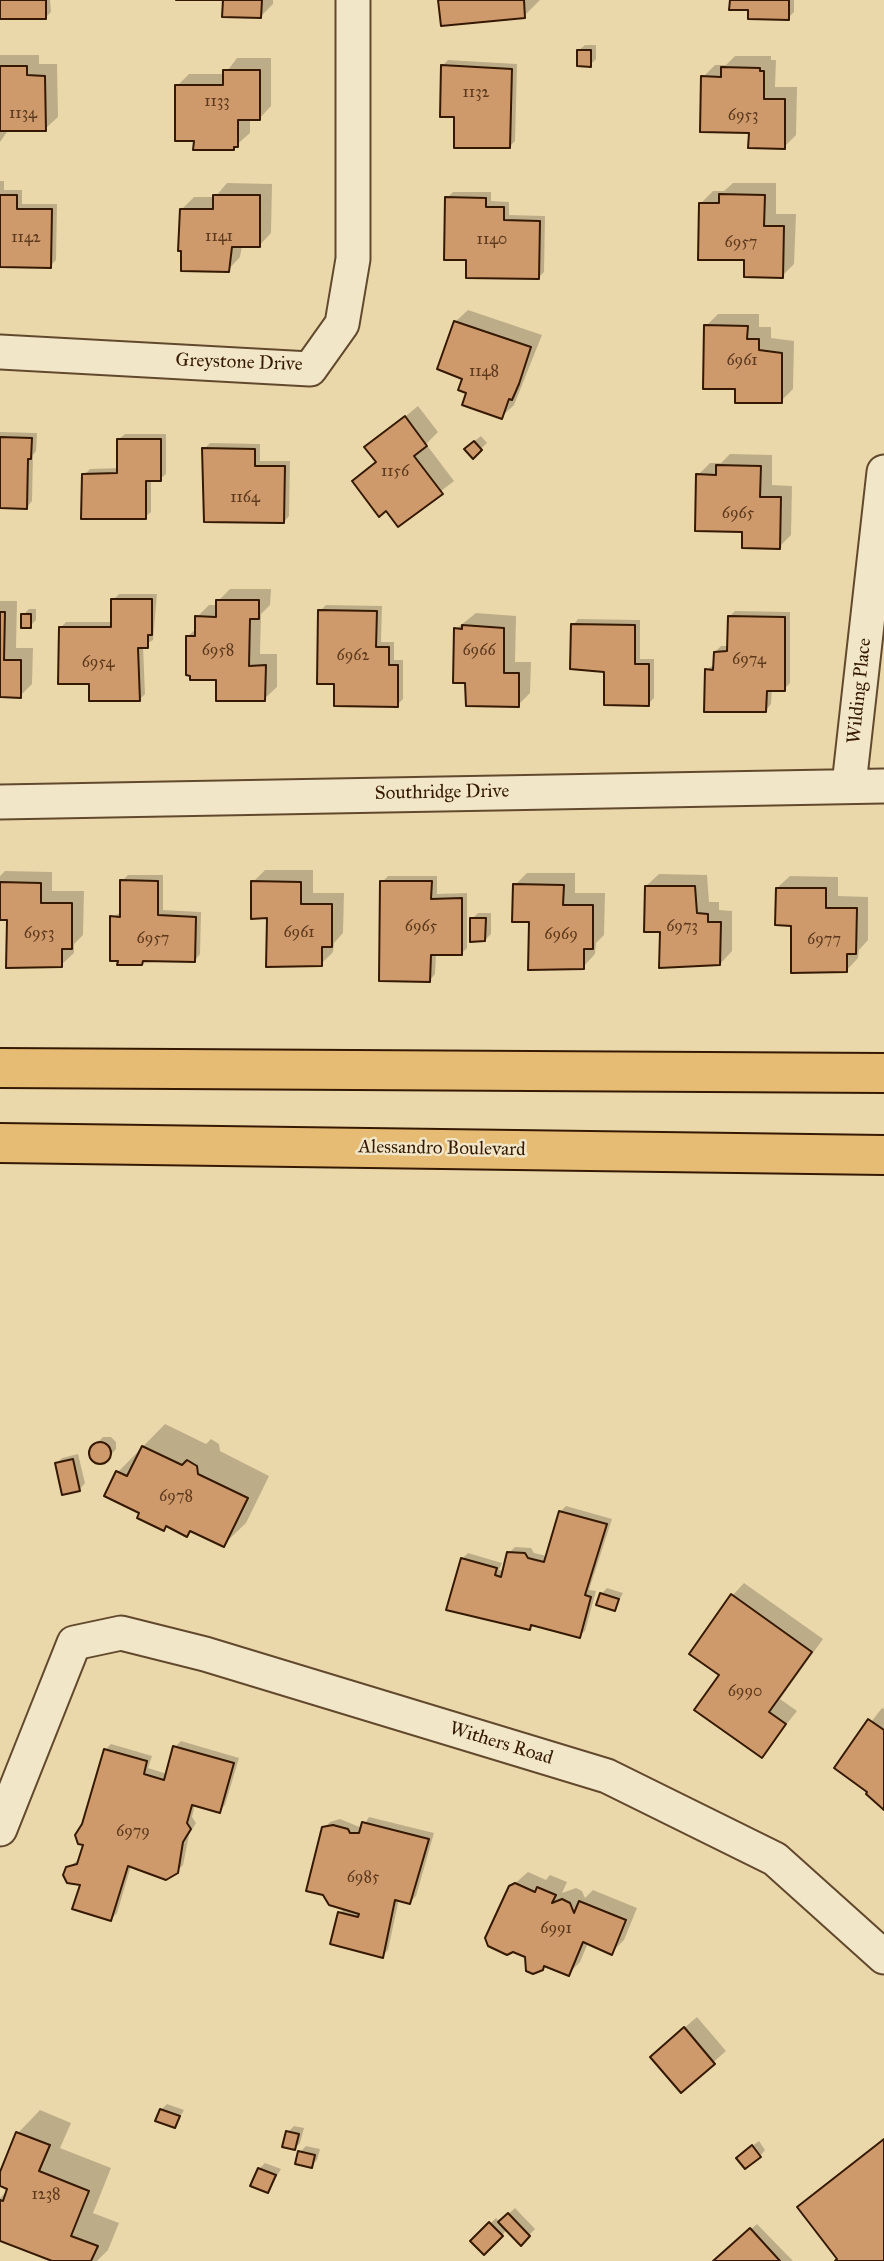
<!DOCTYPE html>
<html>
<head>
<meta charset="utf-8">
<style>
	body { margin:0 }
	canvas { display:block; background:#ebd8aa }
</style>
</head>
<body>
<canvas width="884" height="2261"></canvas>
<script>
const ctx = document.querySelector('canvas').getContext('2d');
ctx.lineJoin = 'round';
function paint(path, color) { ctx.fillStyle = color; ctx.fill(path, 'evenodd'); }
function strokePath(path, color, width, dash) { ctx.strokeStyle = color; ctx.lineWidth = width; ctx.lineCap = dash ? 'butt' : 'round'; ctx.setLineDash(dash || []); ctx.stroke(path); }
function write(font, color, halo, rows, align = 'center') {
  ctx.font = font + ' "IM FELL Great Primer",serif'; ctx.lineWidth = 5; ctx.setLineDash([]); ctx.textBaseline = 'middle'; ctx.strokeStyle = halo; ctx.fillStyle = color; for (const [text, x, y, turn = 0] of rows) {
    ctx.save(); ctx.translate(x, y); ctx.rotate((+turn || 0) * Math.PI / 180); ctx.textAlign = isNaN(turn) ? turn : align; if (halo) ctx.strokeText(text, 0, 0); ctx.fillText(text, 0, 0); ctx.restore();
  }
}
const shadow = new Path2D(`
	M0 0H50L51 12 45 18 0 17Z
	M225 0H273V4L261 16Z
	M439 0H540L524 16Z
	M731 0H794V12L788 18 749 9Z
	M585 45H596V59L590 65 579 50Z
	M0 55H39V64H57L58 117 45 129H9L0 142Z
	M735 56H771V60H776L775 87H797L796 135 784 147 750 131 703 77 715 65H726Z
	M237 58H271V106L259 119H250V133L233 148 196 139 177 86 189 74H225Z
	M448 60 517 64 515 141 509 147 456 115 442 66Z
	M0 181H4V190H22V204H57L56 260 50 266H0Z
	M227 183 272 184 271 233 259 246H242L240 257 228 270 182 209 194 197H215Z
	M733 183H776V214H796L794 264 782 276 701 203 713 191H724Z
	M453 192H491V201L509 202V215L545 216 544 272 538 278 468 258 447 198Z
	M468 310 542 335 514 405 501 417 464 378 455 322Z
	M718 314H759V327H771V338L794 341 793 389 781 401 737 387 706 326Z
	M418 406 438 432 426 444 454 481 398 524 386 509 354 481 377 461 367 448Z
	M0 432 37 433 36 451 33 455 32 501 27 507H0Z
	M125 434H166V474L160 479H151V512L145 517 84 475 90 469 119 468V439Z
	M481 436 487 443 473 456 472 443Z
	M210 443 260 444V461H290L289 516 284 522 204 449Z
	M730 454 772 455V485L792 486 791 535 779 547 698 475 710 463H721Z
	M230 589H271L270 605 261 614 260 654H277V687L264 699 217 678 188 636 197 628V617L209 605H218V601Z
	M119 594H157L153 640 143 646 145 694 140 699 90 682 60 628 66 622H113V600Z
	M0 601H17L16 648H33L32 684 20 696H0Z
	M326 605 382 606 381 642H394V660H403V699L397 705 336 683 320 611Z
	M29 609H36V620L30 626 23 615Z
	M735 611 790 612V683L784 689H772L771 704 766 710 706 670 715 664V652L721 646H729V617Z
	M476 613 516 616 515 662H531L530 693 518 705 466 681 456 629Z
	M578 619 640 620V659H654V698L648 704 606 670 573 625Z
	M265 870H313V893H344L343 933 334 943 333 952 321 964 269 917 253 882Z
	M5 871 52 872V891H84L83 935 74 944V953L61 965 9 918H0V876Z
	M527 873H575V893H605L604 935 596 943 595 954 583 967 530 920 515 885Z
	M659 874 707 875 709 902H719V910L732 911V951L720 964 662 930 646 886Z
	M128 875H163V910L201 912 200 954 195 960 145 959 141 963 112 917 122 912V881Z
	M388 876H437V894L467 893V948L461 954H436L435 974 430 980 382 882Z
	M790 876 838 877V896L868 897V940L859 950 858 958 846 971 793 924 777 888Z
	M478 913H491V934L485 940 472 919Z
	M165 1424 206 1444 211 1439 219 1444 220 1451 269 1476 246 1523 223 1545 192 1530 187 1534 167 1525 163 1529 141 1513 106 1495 118 1472Z
	M103 1437H111L116 1442V1449L105 1462H97L92 1457 91 1449Z
	M78 1454 85 1483 80 1489 63 1493 56 1464 62 1458Z
	M566 1506 612 1519 589 1590 596 1591 585 1631 579 1636 534 1624 530 1628 462 1559 468 1553 502 1563 499 1570 504 1571 509 1553 515 1547 531 1548 534 1553 547 1556 560 1512Z
	M744 1583 823 1639 780 1699 797 1711 762 1755 721 1675 732 1596Z
	M607 1588 623 1593 615 1609 601 1594Z
	M882 1708 884 1709V1807L870 1791 836 1767Z
	M181 1741 239 1758 225 1805 219 1811 195 1804 192 1817 196 1823 189 1835 183 1865 177 1871 131 1866 117 1913 111 1919 67 1868 80 1859 85 1844 83 1825 105 1750 111 1744 152 1756 148 1768 167 1774 175 1747Z
	M369 1817 434 1833 416 1896 410 1902 399 1899 388 1950 382 1956 340 1913 344 1908 324 1828 330 1822 340 1819 362 1828Z
	M528 1872 546 1880 550 1875 567 1882 562 1893 576 1888 582 1891 585 1898 593 1890 637 1908 624 1940 612 1952 588 1943 580 1962 568 1974 546 1965 542 1969 526 1956 511 1887Z
	M697 2017 726 2051 681 2091 664 2045Z
	M167 2104 184 2110 175 2126 161 2110Z
	M40 2110 71 2123 60 2148 111 2168 93 2213 119 2223 108 2250 97 2261H57L0 2239V2198L10 2188 0 2184V2177L18 2133Z
	M294 2126 304 2128 300 2143 294 2149 288 2132Z
	M759 2141 765 2150 760 2156 744 2152Z
	M306 2146 320 2149 317 2160 311 2166 300 2152Z
	M265 2163 281 2169 268 2191 259 2169Z
	M515 2208 535 2229 521 2243 507 2230 484 2253 472 2241 496 2218 500 2222Z
	M757 2224 793 2261H716L720 2256Z`);
const building = new Path2D(`
	M0 0H46V19H0Z
	M176 0H262L261 18 222 17 223 0Z
	M438 0H524L525 18 441 26Z
	M730 0H789V20L748 19V10H729Z
	M577 50H591V67L577 66Z
	M441 65 512 69 510 148H454V117H440Z
	M0 66H27V75L45 76 46 131H0Z
	M721 67 760 68V71H764V99H785V149L748 148 749 133 700 132 701 76 721 77Z
	M223 70H260V120H238V147H234V150H193L194 141H175V85H223Z
	M719 194 765 195 764 226H784L783 278 744 277V260H698L699 203H719Z
	M0 195H17V209H52L51 268 0 267Z
	M213 195H260V247H232L229 272 181 271V251H178L180 209H213Z
	M445 197 486 198V207H504V220L540 221 539 279 466 278V260H444Z
	M454 321 531 347 519 384 512 400 509 399 502 419 462 405 466 393 458 390 462 379 437 369Z
	M704 325 748 326 747 339H759V350L782 353V403H735V389H703Z
	M405 416 427 446 414 456 443 494 398 527 386 511 379 517 352 481 376 462 364 447Z
	M0 437 32 438 31 459H28L27 509 0 508Z
	M117 439H161V481H146V519H81L82 474 117 473Z
	M474 441 482 450 473 459 464 449Z
	M202 448 255 449V466H285L284 523 204 522Z
	M716 465 761 466 760 497H781L780 549 742 548V532L695 531 696 474 716 475Z
	M111 599H152V635H148V648H138L140 701H89V684H58L59 627H111Z
	M216 600H259V619H250L249 666 266 665 265 701H216V680H190V676L186 675V636H195V616L216 617Z
	M318 610 377 611 376 647H389V665H398V707L334 706V684H317Z
	M0 612H5L4 660H21V698L0 697Z
	M21 614H31V628H21Z
	M728 616 785 617V691H767L766 712H704L705 669 713 670 714 652 727 651Z
	M571 624 635 625V664H649V706L604 705V672L570 669Z
	M462 625 504 628V673H519V707L466 706 465 683H453L454 628 462 629Z
	M120 880 158 881V915L196 917 195 962 143 961 142 965H117L118 961H110V916L120 917Z
	M251 881 301 882V904H332V947H322V966L266 967 267 918 251 919Z
	M380 881H432L431 899 462 898V955H431L430 982 379 981Z
	M0 882 41 883V903H72V949H62V967L6 968 7 920H0Z
	M513 884 564 885 563 905H593V949H584V969L528 970 529 922H512Z
	M645 886H695L697 913 708 914V922H721L720 965 659 968 660 932H644Z
	M776 888H826V908H857L856 954H847V972L791 973V926L775 925Z
	M470 918H486L485 941 470 942Z
	M89 1453a11 11 0 1 1 22 0a11 11 0 1 1-22 0Z
	M142 1446 182 1465 187 1460 197 1466 198 1474 248 1498 224 1547 190 1531 187 1537 166 1526 164 1531 137 1518 139 1513 104 1496 116 1471 127 1476Z
	M73 1459 80 1491 62 1495 55 1463Z
	M559 1511 607 1524 585 1595 591 1597 580 1638 531 1625 530 1630 446 1610 461 1558 497 1568 495 1575 501 1577 507 1552 525 1553 528 1558 544 1562Z
	M600 1593 619 1599 615 1611 596 1605Z
	M731 1594 812 1652 769 1712 786 1724 762 1758 694 1710 719 1675 689 1654Z
	M868 1719 884 1730V1810L866 1794 867 1792 834 1768Z
	M173 1746 234 1763 220 1813 192 1805 187 1823 191 1829 183 1842 178 1873 166 1880 128 1866 111 1921 72 1909 80 1885 67 1883 63 1875 66 1867 77 1864 83 1845 78 1844 75 1835 82 1824 104 1749 147 1761 144 1774 164 1780Z
	M362 1822 429 1839 410 1904 395 1900 383 1958 330 1944 338 1912 358 1917 359 1914 329 1905 323 1895 306 1891 322 1827 333 1825 348 1829 350 1833H359Z
	M515 1883 535 1892 537 1887 556 1895 552 1903 562 1899 570 1903 574 1913 579 1901 626 1920 612 1955 583 1942 569 1976 544 1966 543 1970 533 1974 526 1971 525 1957 513 1952 507 1955 488 1946 485 1938 509 1886Z
	M684 2027 715 2064 681 2093 650 2057Z
	M160 2109 180 2116 175 2128 155 2121Z
	M286 2131 299 2134 295 2150 282 2147Z
	M16 2132 50 2145 39 2171 89 2191 71 2236 98 2246 91 2261H52L0 2241V2200L3 2201 7 2189 0 2186V2172Z
	M884 2139V2261H835L837 2259 797 2207Z
	M752 2145 761 2157 745 2169 736 2158Z
	M298 2151 315 2155 312 2168 295 2164Z
	M258 2168 276 2175 268 2193 250 2186Z
	M508 2213 530 2236 521 2246 498 2222Z
	M489 2222 503 2236 484 2255 470 2241Z
	M750 2228 780 2261H713Z`);
const minor = new Path2D(`
	M0 352 310 369 342 324 353 259V0
	M849 785 884 472
	M0 802 884 786
	M0 1829 74 1643 121 1633 205 1654 607 1776 775 1859 884 1957`);
const primary = new Path2D(`
	M0 1068 884 1073
	M0 1143 884 1155`);
const numberNames = [
	["1132",476,93],
	["1133",217,102],
	["1134",23,114],
	["6953",743,116],
	["1141",219,237],
	["1142",26,238],
	["1140",492,240],
	["6957",741,243],
	["6961",742,361],
	["1148",484,372],
	["1156",395,472],
	["1164",245,498],
	["6965",738,514],
	["6958",218,651],
	["6966",479,651],
	["6962",353,656],
	["6974",749,660],
	["6954",98,663],
	["6965",421,927],
	["6973",682,927],
	["6961",299,933],
	["6953",39,934],
	["6969",561,935],
	["6957",153,939],
	["6977",824,940],
	["6978",176,1497],
	["6990",745,1692],
	["6979",133,1832],
	["6985",363,1878],
	["6991",556,1929],
	["1238",46,2195]
];
const streetNames = [
	["Greystone Drive",239,363,2],
	["Wilding Place",860,691,-84],
	["Southridge Drive",442,793,-1],
	["Alessandro Boulevard",442,1149,1],
	["Withers Road",501,1744,17]
];
paint(shadow, '#0003');
paint(building, '#cf9a6b');
strokePath(building, '#351903', 2);
strokePath(minor, '#62492d', 37);
strokePath(primary, '#351903', 42);
strokePath(minor, '#f2e6c8', 33);
strokePath(primary, '#e6bc75', 38);
write('16px', '#5c391d', null, numberNames);
write('19px', '#351903', '#f2e6c8', streetNames);
</script>
</body>
</html>
